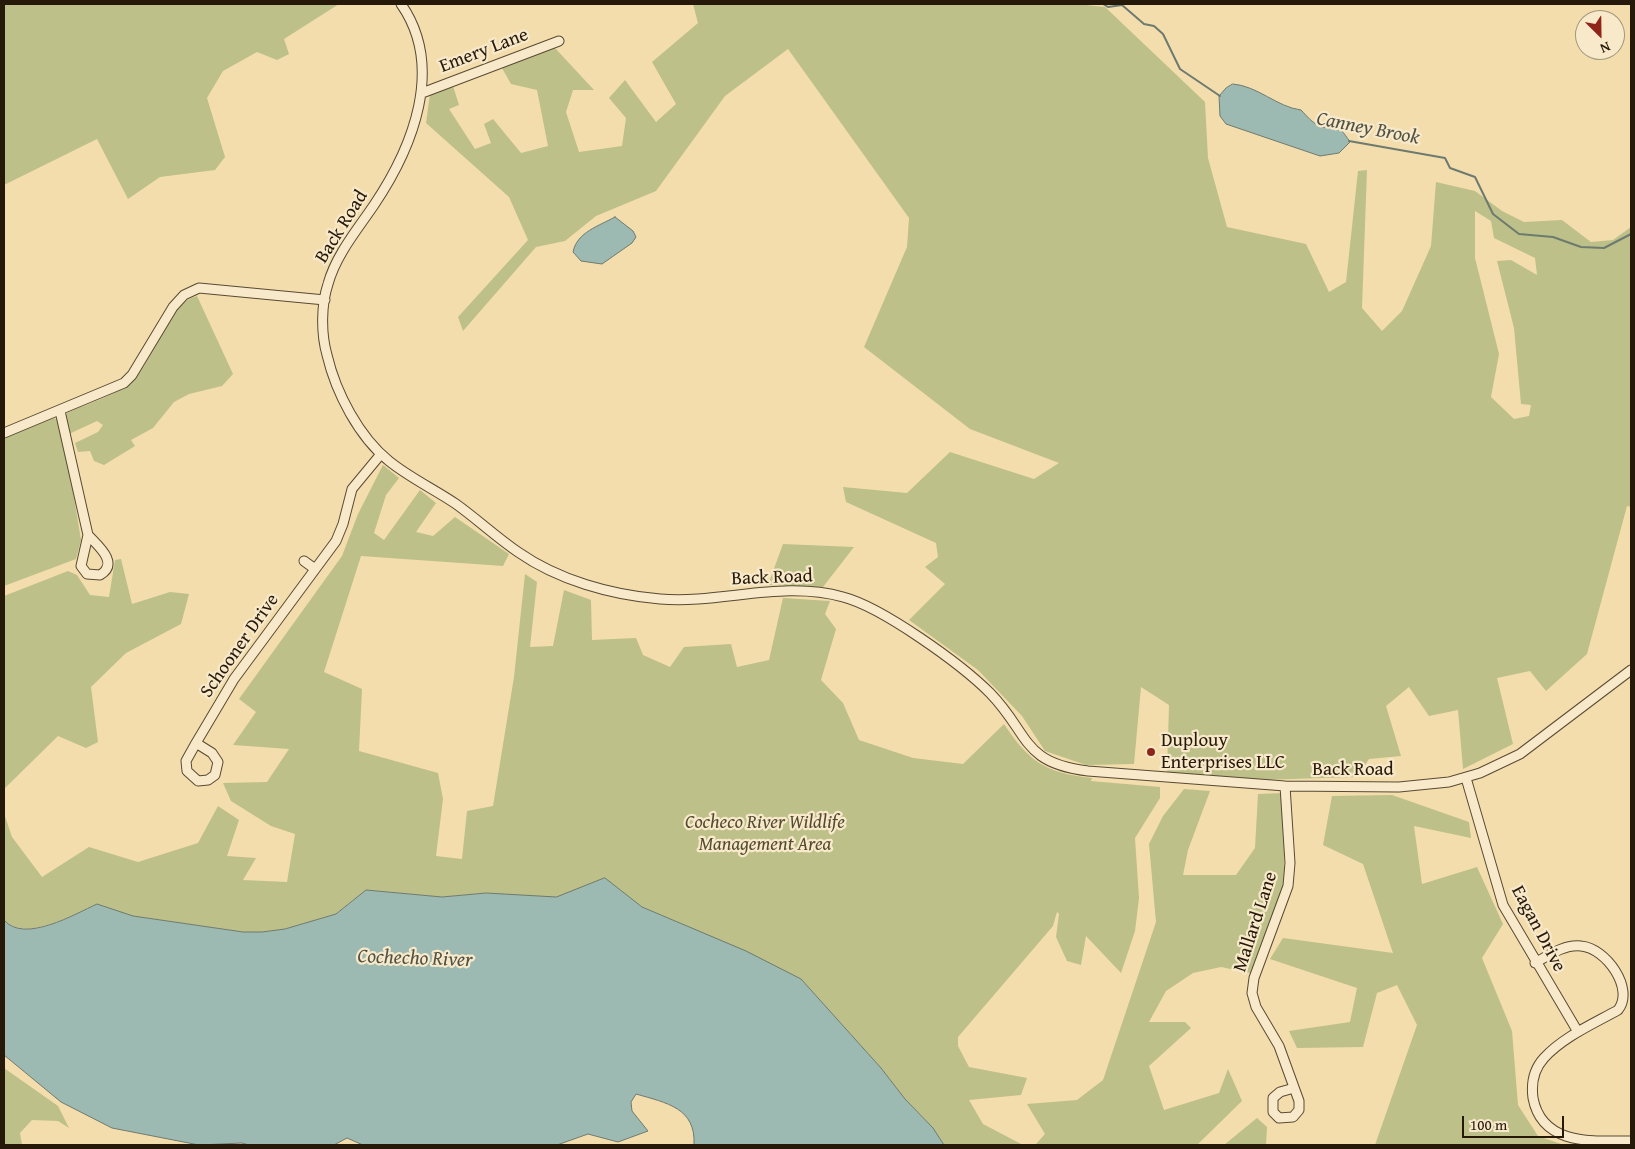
<!DOCTYPE html>
<html>
<head>
<meta charset="utf-8">
<style>
	body { margin:0 }
	#map { position:relative; width:1635px; height:1149px; overflow:hidden; background:#f3ddad; font-family:"Gentium Book Plus",serif }
	canvas { display:block }
	.frame { position:absolute; inset:0; border:5px solid #26190a; pointer-events:none }
	.north { position:absolute; left:1575px; top:10px; width:50px; height:50px; box-sizing:border-box; background:#f7e9ca; border:1px solid #a3967d; border-radius:50%; rotate:157deg; font-size:14px; font-weight:700; line-height:20px; text-align:center; color:#26190a }
	.north::after { content:''; display:block; margin:auto; width:18px; height:22px; background:#8f2418; clip-path:polygon(50% 0,100% 100%,50% 72%,0 100%) }
	.scale { position:absolute; left:1462px; top:1116px; width:102px; height:22px; box-sizing:border-box; border:2px solid #26190a; border-top:0; padding-left:6px; font-size:15px; line-height:18px; white-space:nowrap; color:#26190a; -webkit-text-stroke:4px #f7e9ca; paint-order:stroke }
</style>
</head>
<body>
<div id="map">
<canvas width="1635" height="1149"></canvas>
<div class="frame"></div>
<div class="north">N</div>
<div class="scale">100 m</div>
</div>
<script>
const ctx = document.querySelector('canvas').getContext('2d');
ctx.lineJoin = 'round';
function paint(path, color) { ctx.fillStyle = color; ctx.fill(path, 'evenodd'); }
function strokePath(path, color, width, dash) { ctx.strokeStyle = color; ctx.lineWidth = width; ctx.lineCap = dash ? 'butt' : 'round'; ctx.setLineDash(dash || []); ctx.stroke(path); }
function write(font, color, halo, rows, align = 'center') {
  ctx.font = font + ' "Gentium Book Plus",serif'; ctx.lineWidth = 4.5; ctx.setLineDash([]); ctx.textBaseline = 'middle'; ctx.strokeStyle = halo; ctx.fillStyle = color; for (const [text, x, y, turn = 0] of rows) {
    ctx.save(); ctx.translate(x, y); ctx.rotate((+turn || 0) * Math.PI / 180); ctx.textAlign = isNaN(turn) ? turn : align; if (halo) ctx.strokeText(text, 0, 0); ctx.fillText(text, 0, 0); ctx.restore();
  }
}
const green = new Path2D(`
	M4 4H339L284 39 289 54 277 60 257 52 223 71 207 98 225 157 215 170 160 177 128 199 97 139 4 185Z
	M693 4H1077L1105 7 1205 102 1208 158 1227 227 1306 244 1329 292 1346 282 1358 171 1367 170 1362 308 1382 331 1402 311 1431 246 1436 182 1475 191 1502 211 1524 222 1562 220 1591 242 1613 240 1631 227V507L1627 506 1587 654 1546 691 1530 671 1497 678 1513 744 1463 769 1458 710 1429 716 1409 687 1386 706 1401 756 1369 759 1357 777 1260 780 1167 772 1169 705 1141 687 1134 764 1086 765 1045 751 1022 716 978 670 909 620 945 584 925 567 938 557 936 543 846 502 843 487 907 493 950 452 1034 479 1059 463 970 429 864 347 907 247 909 218 788 49 725 96 656 191 596 216 565 241 536 247 463 331 458 317 528 240 509 197 426 123 430 94 453 86 459 105 449 109 475 149 491 143 484 124 493 119 521 153 548 146 537 90 511 84 502 68 555 48 594 90H573L566 112 579 152 622 146 626 118 609 98 625 80 656 122 676 104 652 62 698 23ZM1475 211 1491 221 1494 238 1535 258 1537 275 1511 260 1497 261 1514 328 1521 404 1531 405 1529 416 1514 419 1491 397 1499 354 1475 258Z
	M197 296 233 374 222 386 189 394 174 402 153 428 131 440 135 446 104 465 94 461 90 451 78 452 75 443 98 432 103 425 97 421 69 434 65 417 67 413C88 403 116 396 133 380 154 360 167 303 197 296Z
	M53 418 59 420 69 467 81 540 76 559 4 586V438Z
	M383 465 399 478 386 495 374 533 384 540 420 490 436 503 416 532 433 536 455 517 509 554 503 566 361 556 324 672 362 689 359 751 438 773 443 799 436 856 462 859 467 811 493 806 514 677 525 574 537 582 530 647 553 646 564 590 591 600 592 640 636 638 643 655 670 667 684 647 731 644 737 667 769 660 783 598 830 601 825 614 836 629 821 680 843 703 859 740 913 758 963 764 1004 724C1029 762 1046 773 1092 778L1091 781 1160 787V798L1135 838 1139 898 1135 931 1121 973 1086 936 1081 965 1067 961 1056 937 1059 914 1057 912 1053 926 958 1037V1046L969 1067 1027 1078 1021 1095 969 1100 983 1124 1023 1145H944L933 1128 905 1099 881 1068 801 979 680 923 642 907 486 893 442 897 366 890 336 914 285 929 262 932H243L133 916 97 904C75 914 24 943 4 920V813L12 837 42 877 89 847 138 862 198 843 218 806 239 820 227 856 256 858 243 880 287 882 295 834 271 826 231 801 223 783 267 782 289 749 233 745 256 712 239 699 342 556 358 514Z
	M783 544 854 547 823 587 768 585Z
	M121 559 132 604 170 592 189 594 181 624 126 653 91 687 98 742 86 748 58 736 4 789V596L68 571 77 575 90 595 109 597 115 560Z
	M1184 789 1210 791 1188 850 1183 875H1236L1255 848 1258 794 1284 793V877L1281 898 1250 973 1221 967 1193 973 1166 991 1149 1022H1185L1191 1028 1149 1066 1164 1110 1219 1093 1228 1069 1242 1101 1197 1145H1035L1045 1134 1027 1104 1077 1100 1103 1080 1156 922 1149 844 1163 816Z
	M1392 795 1469 822 1471 838 1414 826 1422 884 1477 867 1503 924 1482 958 1512 1031 1518 1105 1538 1136 1564 1145H1375L1417 1025 1397 985 1377 993 1363 1047 1297 1048 1289 1031 1350 1022 1357 988 1270 959 1283 938 1393 953 1363 864 1323 845 1332 796Z
	M4 1068 58 1106 69 1128 58 1121 32 1120 20 1133 22 1145H4Z
	M1257 1118 1267 1127 1266 1145H1224Z`);
const water = new Path2D(`
	M1233 84C1258 86 1277 107 1301 110 1307 116 1312 123 1320 126 1337 132 1336 120 1350 142L1339 153 1320 156 1226 124 1220 116 1219 96 1226 88Z
	M615 217 633 231 636 237 632 243 602 264 581 261 573 252C577 232 599 226 615 217Z
	M605 878 642 907 746 951 801 979 881 1068 905 1099 933 1128 944 1145H694C696 1108 667 1103 636 1094L631 1102 632 1111 648 1131 618 1142 588 1134 557 1145H363L347 1138 334 1145H249L242 1143 199 1145 112 1128 61 1102 4 1055V920C24 944 75 914 97 904L133 916 243 932H262L285 929 336 914 366 890 442 897 486 893 556 897Z`);
const stream = new Path2D(`
	M1103 4 1108 7 1122 5 1144 24 1154 26 1163 34 1180 69 1220 96
	M1349 141 1445 158 1450 168 1475 177 1493 214 1519 234 1553 237 1581 247 1604 248 1631 234`);
const minor = new Path2D(`
	M401 4C445 67 413 147 374 205 357 230 336 255 328 284 321 305 321 334 327 355 336 393 359 437 389 461 410 478 434 489 456 504 477 519 496 537 518 552 558 580 611 595 660 599 721 604 782 580 843 597 882 607 961 664 990 693 1030 734 1021 763 1088 771L1285 786 1399 787 1449 782 1480 773 1520 754 1631 670
	M422 93 559 41
	M60 411 88 535 81 566 87 574 100 575C120 563 97 545 88 535
	M4 433 124 383 132 375 173 307 184 295 199 288 325 300
	M304 561 315 569
	M196 743 234 679 336 541 343 524 352 489 381 454
	M196 743 212 753 218 762 215 775 208 780 198 781 187 771 186 761Z
	M1466 778 1503 905 1578 1032
	M1285 786 1290 863 1288 886 1254 978 1252 993 1256 1007 1279 1046 1299 1101V1110L1293 1117 1279 1118 1273 1112V1098L1280 1092 1294 1088
	M1535 963C1549 955 1565 944 1581 946 1606 948 1635 989 1618 1010 1593 1024 1563 1037 1544 1058 1534 1069 1531 1083 1533 1098 1542 1146 1593 1141 1631 1141`);
const markers = [
	[1151,752,5,"#8f2418"]
];
const streetNames = [
	["Emery Lane",484,51,-21],
	["Back Road",342,227,-58],
	["Back Road",772,578,-2],
	["Schooner Drive",240,646,-55],
	["Back Road",1353,770],
	["Mallard Lane",1256,922,-72],
	["Eagan Drive",1538,929,62]
];
const poiNames = [
	["Duplouy",1161,741],
	["Enterprises LLC",1161,763]
];
const parkNames = [
	["Cocheco River Wildlife",765,823],
	["Management Area",765,845]
];
const waterNames = [
	["Canney Brook",1368,129,11],
	["Cochecho River",415,959,2]
];
paint(green, '#bdc088');
paint(water, '#9dbab2');
strokePath(water, '#6d7a6f', 1);
strokePath(stream, '#6d7a6f', 2);
strokePath(minor, '#594a33', 11);
strokePath(minor, '#f7e9ca', 9);
for (const [x, y, r, color] of markers) { const dot = new Path2D(); dot.arc(x, y, r, 0, 2 * Math.PI); ctx.fillStyle = color; ctx.fill(dot); strokePath(dot, '#f7e9ca', 2); }
write('19px', '#26190a', '#f7e9ca', streetNames);
write('19px', '#26190a', '#f7e9ca', poiNames, 'left');
write('italic 19px', '#534b30', '#f7e9ca', parkNames);
write('italic 20px', '#505145', '#f7e9ca', waterNames);
</script>
</body>
</html>
